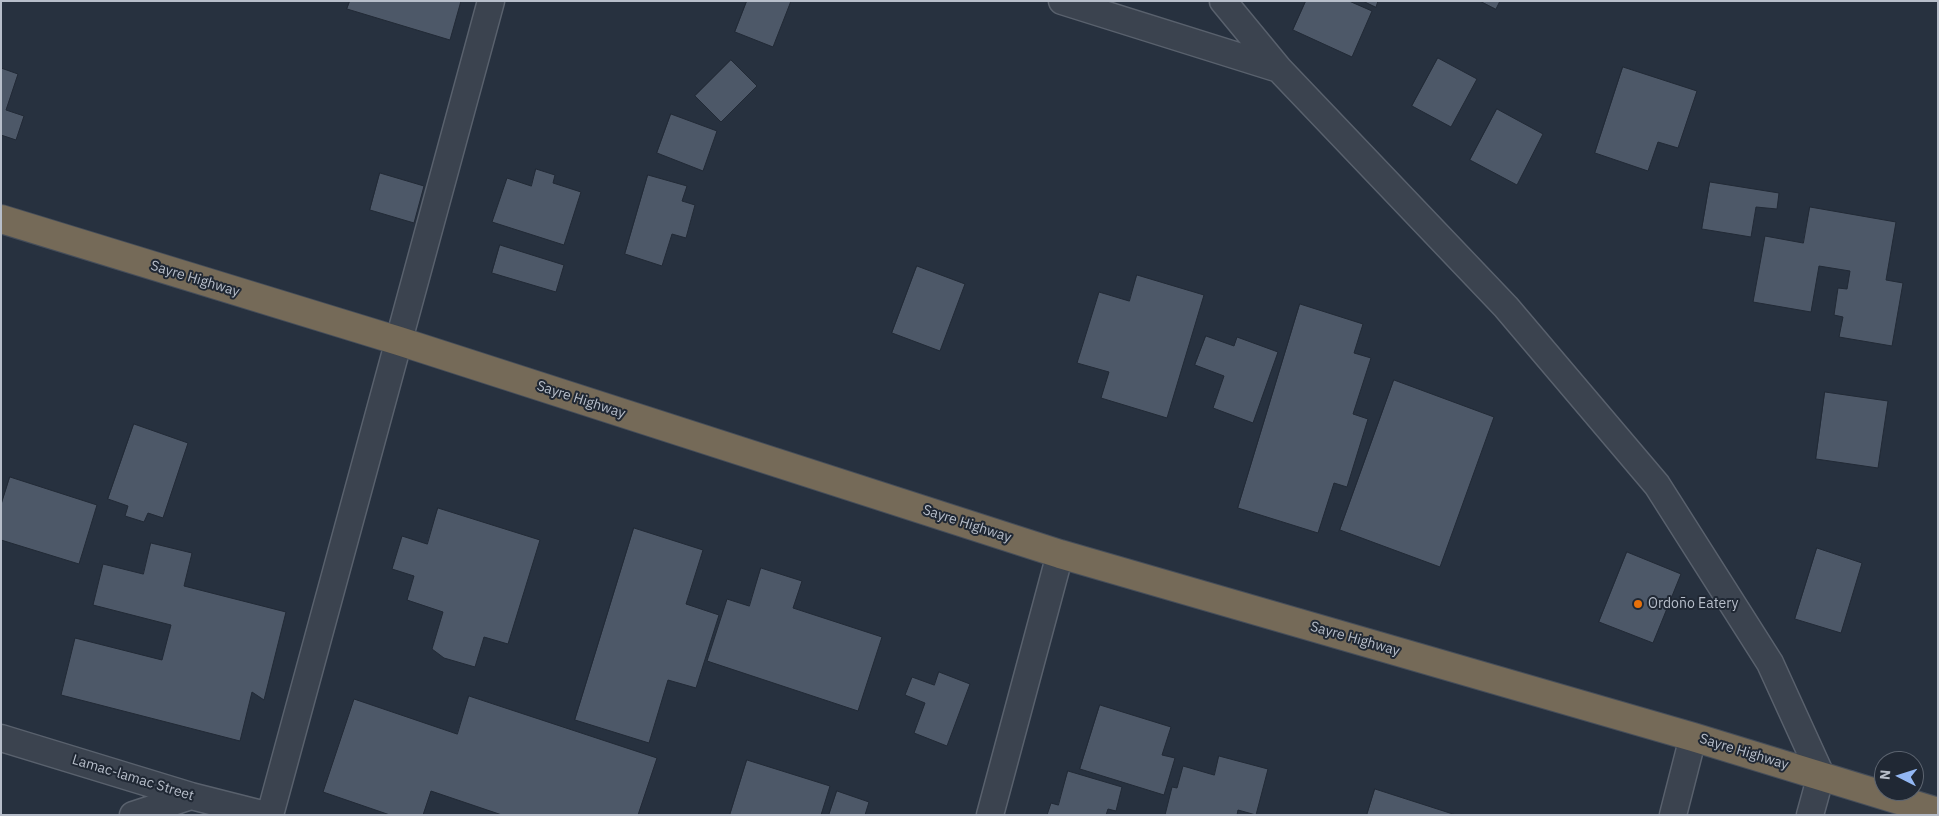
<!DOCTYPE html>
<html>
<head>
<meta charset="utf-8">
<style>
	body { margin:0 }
	#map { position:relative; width:1939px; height:816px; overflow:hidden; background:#27313f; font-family:"IBM Plex Sans",sans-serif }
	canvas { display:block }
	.frame { position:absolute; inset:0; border:2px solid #b7beca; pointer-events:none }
	.north { position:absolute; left:1874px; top:751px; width:50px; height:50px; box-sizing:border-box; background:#202834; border:1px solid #5c6470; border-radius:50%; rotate:275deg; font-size:14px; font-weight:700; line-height:20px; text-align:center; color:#b7beca }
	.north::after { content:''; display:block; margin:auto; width:18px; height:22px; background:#93b7f3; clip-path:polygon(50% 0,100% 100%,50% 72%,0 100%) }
</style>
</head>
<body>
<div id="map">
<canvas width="1939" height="816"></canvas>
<div class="frame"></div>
<div class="north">N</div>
</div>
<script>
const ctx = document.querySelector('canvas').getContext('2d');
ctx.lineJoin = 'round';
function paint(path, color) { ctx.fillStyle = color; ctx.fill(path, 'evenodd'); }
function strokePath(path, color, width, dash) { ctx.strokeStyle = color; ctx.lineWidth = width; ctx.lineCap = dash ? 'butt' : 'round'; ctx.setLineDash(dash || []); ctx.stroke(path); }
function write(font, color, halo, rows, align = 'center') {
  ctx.font = font + ' "IBM Plex Sans",sans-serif'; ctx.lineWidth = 4; ctx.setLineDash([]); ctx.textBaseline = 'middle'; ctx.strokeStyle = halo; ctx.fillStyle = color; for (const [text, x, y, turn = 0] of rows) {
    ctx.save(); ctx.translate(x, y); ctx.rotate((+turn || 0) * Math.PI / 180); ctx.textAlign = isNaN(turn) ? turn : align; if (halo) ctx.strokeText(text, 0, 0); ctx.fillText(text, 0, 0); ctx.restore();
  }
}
const building = new Path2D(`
	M350 1H461L450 40 347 9Z
	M747 1H791L773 47 735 32Z
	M1306 1H1349L1372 11 1352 57 1293 30Z
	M1363 1H1378L1376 7Z
	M1480 1H1500L1496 9Z
	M1438 58 1477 79 1451 127 1412 106Z
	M731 60 757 86 721 122 695 96Z
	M1623 67 1697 91 1678 148 1658 142 1648 171 1595 153Z
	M1 68 18 74 6 110 24 116 16 140 1 135Z
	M1497 109 1543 134 1517 185 1470 160Z
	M671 114 717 131 703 171 657 153Z
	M536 169 555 175 553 183 581 192 564 245 492 222 507 178 531 186Z
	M380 173 424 186 414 223 370 210Z
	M648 175 687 186 682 201 695 205 686 238 672 234 662 266 625 254Z
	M1710 182 1779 193 1777 209 1756 207 1751 237 1702 229Z
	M1810 207 1896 222 1886 280 1903 283 1892 346 1839 337 1843 317 1834 315 1838 288 1847 289 1850 271 1819 266 1811 312 1753 302 1765 236 1803 243Z
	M500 245 564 265 556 292 492 273Z
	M917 266 965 284 940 351 892 333Z
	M1137 275 1204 295 1167 418 1101 398 1109 372 1077 363 1099 292 1129 301Z
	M1300 304 1363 324 1354 353 1371 358 1353 414 1368 419 1347 487 1334 483 1318 533 1238 508Z
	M1206 336 1234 346 1237 337 1278 352 1253 423 1213 408 1224 376 1195 365Z
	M1394 380 1494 417 1440 567 1340 530Z
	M1825 392 1888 401 1878 468 1816 459Z
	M134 424 188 443 163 518 148 513 144 522 125 516 128 506 108 499Z
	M10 477 97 505 79 564 1 540V505Z
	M438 508 540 540 508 644 484 637 475 667 444 658 432 649 443 612 407 600 414 576 392 569 402 536 427 544Z
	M634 528 703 550 686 604 719 615 696 688 668 680 649 743 575 720Z
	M151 543 192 553 184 586 286 612 264 700 252 692 240 741 61 695 75 638 162 660 171 625 93 605 103 564 143 574Z
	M1817 548 1862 563 1841 633 1795 619Z
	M1627 552 1681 574 1653 643 1599 622Z
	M761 568 802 581 793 608 882 637 858 711 707 661 727 599 749 606Z
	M939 672 970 684 947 746 914 733 925 703 905 695 912 677 934 685Z
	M469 696 657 758 638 815H502L431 791 423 815H390L323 792 354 699 457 734Z
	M1100 705 1171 727 1162 755 1175 758 1164 795 1080 769Z
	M1219 756 1268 769 1256 815 1238 810 1237 815H1165L1172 787 1177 788 1183 766 1214 775Z
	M747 760 830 786 821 815H730Z
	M1068 771 1122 787 1116 811 1108 809 1106 815H1047L1051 803 1058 805Z
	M1375 789 1456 815H1367Z
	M837 791 869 802 865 815H829Z`);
const street = new Path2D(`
	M1062 1 1279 69
	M1223 1 1279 69 1506 307 1657 485 1770 663 1821 775 1810 815
	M1 738 191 796 266 815
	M133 815 191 796
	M270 815 491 1
	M990 815 1060 554
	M1673 815 1693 737`);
const highway = new Path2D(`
	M1 219 399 341 1060 554 1693 737 1938 812`);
const markers = [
	[1638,604,5,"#e8710a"]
];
const streetNames = [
	["Sayre Highway",195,279,17],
	["Sayre Highway",581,400,18],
	["Sayre Highway",967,524,18],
	["Sayre Highway",1355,639,16],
	["Sayre Highway",1744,752,17],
	["Lamac-lamac Street",133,778,17]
];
const poiNames = [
	["Ordoño Eatery",1648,604]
];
paint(building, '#4d5868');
strokePath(building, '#222a36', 1);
strokePath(street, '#59616d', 29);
strokePath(highway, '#464e5a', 30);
strokePath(street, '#3b434f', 26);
strokePath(highway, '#756a58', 28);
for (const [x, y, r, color] of markers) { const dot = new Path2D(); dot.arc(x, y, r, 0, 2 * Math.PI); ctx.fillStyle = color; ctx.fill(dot); strokePath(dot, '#202834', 2); }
write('14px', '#b7beca', '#202834', streetNames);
write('14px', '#b7beca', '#202834', poiNames, 'left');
</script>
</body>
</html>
